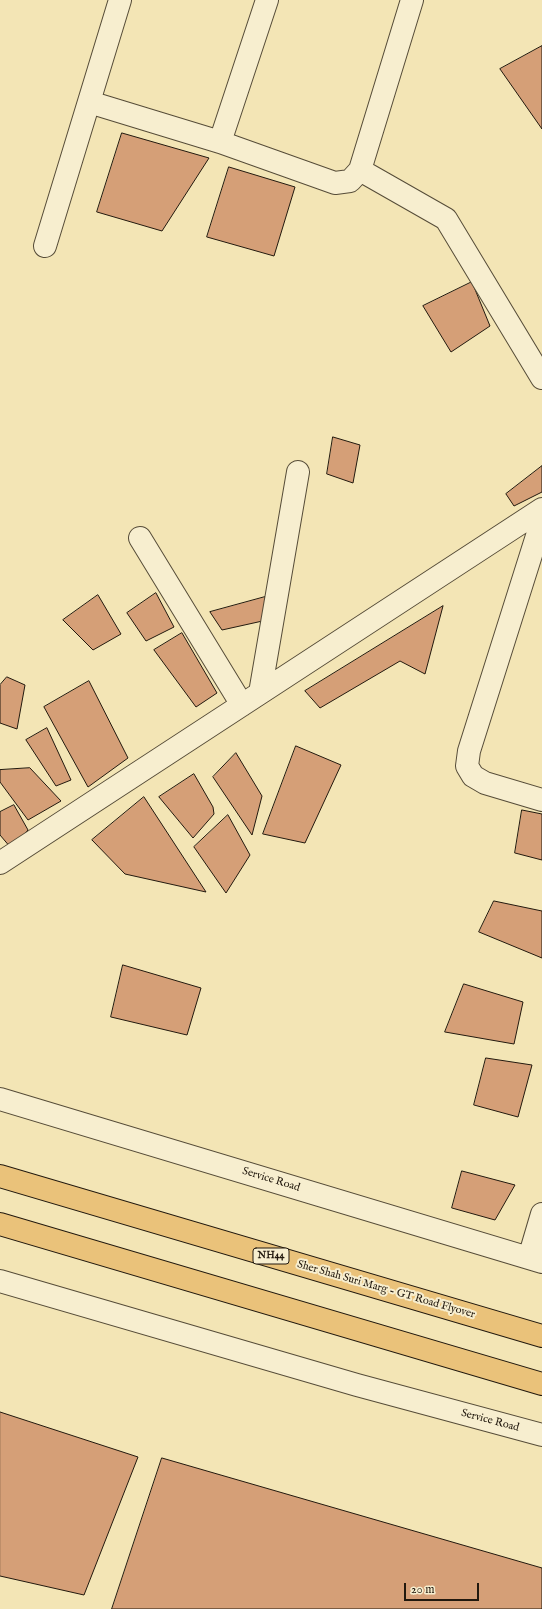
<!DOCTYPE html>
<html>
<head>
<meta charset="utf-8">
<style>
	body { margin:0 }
	#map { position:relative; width:542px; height:1609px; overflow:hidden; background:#f3e5b5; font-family:"IM FELL English",serif }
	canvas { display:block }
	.scale { position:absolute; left:404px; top:1583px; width:75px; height:18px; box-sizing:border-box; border:2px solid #22190e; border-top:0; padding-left:5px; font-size:12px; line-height:14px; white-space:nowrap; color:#22190e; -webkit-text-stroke:3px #f7eecf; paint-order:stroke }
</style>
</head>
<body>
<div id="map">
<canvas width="542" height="1609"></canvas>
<div class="scale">20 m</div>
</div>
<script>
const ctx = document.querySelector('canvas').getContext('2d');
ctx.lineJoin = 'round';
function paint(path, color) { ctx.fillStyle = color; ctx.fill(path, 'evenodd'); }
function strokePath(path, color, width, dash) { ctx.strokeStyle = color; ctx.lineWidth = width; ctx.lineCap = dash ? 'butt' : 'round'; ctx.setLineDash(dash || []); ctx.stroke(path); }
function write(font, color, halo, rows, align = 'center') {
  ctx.font = font + ' "IM FELL English",serif'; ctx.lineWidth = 4; ctx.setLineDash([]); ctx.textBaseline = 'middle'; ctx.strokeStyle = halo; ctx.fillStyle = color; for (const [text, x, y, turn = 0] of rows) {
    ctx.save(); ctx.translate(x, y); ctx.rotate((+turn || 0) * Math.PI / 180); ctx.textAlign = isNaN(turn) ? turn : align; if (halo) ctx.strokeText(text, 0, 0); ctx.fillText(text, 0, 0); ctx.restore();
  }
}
const building = new Path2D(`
	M542 46V129L500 69Z
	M122 133 209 158 162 231 97 212Z
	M229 167 295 187 274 256 207 237Z
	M472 282 490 326 451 352 423 306Z
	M333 437 360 445 353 483 327 474Z
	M542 466V492L514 506 506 494Z
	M156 593 174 627 146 641 127 613Z
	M98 595 121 634 93 650 63 620Z
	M265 597 267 620 222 630 210 612Z
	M443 606 425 674 400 661 320 708 305 691Z
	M182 633 217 693 196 707 154 650Z
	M7 677 25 685 17 729 0 723V685Z
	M89 681 128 758 88 787 44 707Z
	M47 728 71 780 56 786 26 740Z
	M296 746 341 765 305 843 263 834Z
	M236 753 262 796 252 835 213 777Z
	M30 768 61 801 28 820 0 782V770Z
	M194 774 213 807 214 814 193 838 159 797Z
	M144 797 206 892 125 874 92 840Z
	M14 805 28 830 11 848 0 835V812Z
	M522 810 542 814V860L515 853Z
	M228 815 250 855 226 893 194 847Z
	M494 901 542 911V958L479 932Z
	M123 965 201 988 187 1035 111 1017Z
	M464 984 523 1002 514 1044 445 1032Z
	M486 1058 532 1065 518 1117 474 1105Z
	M462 1171 515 1185 495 1220 452 1208Z
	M0 1412 138 1457 84 1595 0 1576Z
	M162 1458 542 1568V1609H112Z`);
const minor = new Path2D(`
	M267 0 220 142 335 183 350 181 360 170 412 0
	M89 102 220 142
	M360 170 446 219 542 378
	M45 246 120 0
	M542 520 469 751 467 766 473 776 485 783 542 800
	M140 538 242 705
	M260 693 298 472
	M0 863 542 509
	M0 1099 542 1262
	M529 1258 542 1214
	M0 1281 357 1385 542 1435`);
const highway = new Path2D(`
	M0 1176 542 1336
	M0 1224 542 1384`);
const shields = [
	[271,1256,36]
];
const shieldNames = [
	["NH44",271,1256]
];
const streetNames = [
	["Service Road",271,1180,17],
	["Sher Shah Suri Marg - GT Road Flyover",386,1290,16],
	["Service Road",490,1421,15]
];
paint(building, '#d59f77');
strokePath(building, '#22190e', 1);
strokePath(minor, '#564c38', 24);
strokePath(highway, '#22190e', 24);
strokePath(minor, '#f7eecf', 22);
strokePath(highway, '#eac27a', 22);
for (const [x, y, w] of shields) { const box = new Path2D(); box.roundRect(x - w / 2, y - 8, w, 16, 3); ctx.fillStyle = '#f7eecf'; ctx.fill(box); strokePath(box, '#22190e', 1); }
write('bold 10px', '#22190e', null, shieldNames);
write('11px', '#22190e', '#f7eecf', streetNames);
</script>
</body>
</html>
